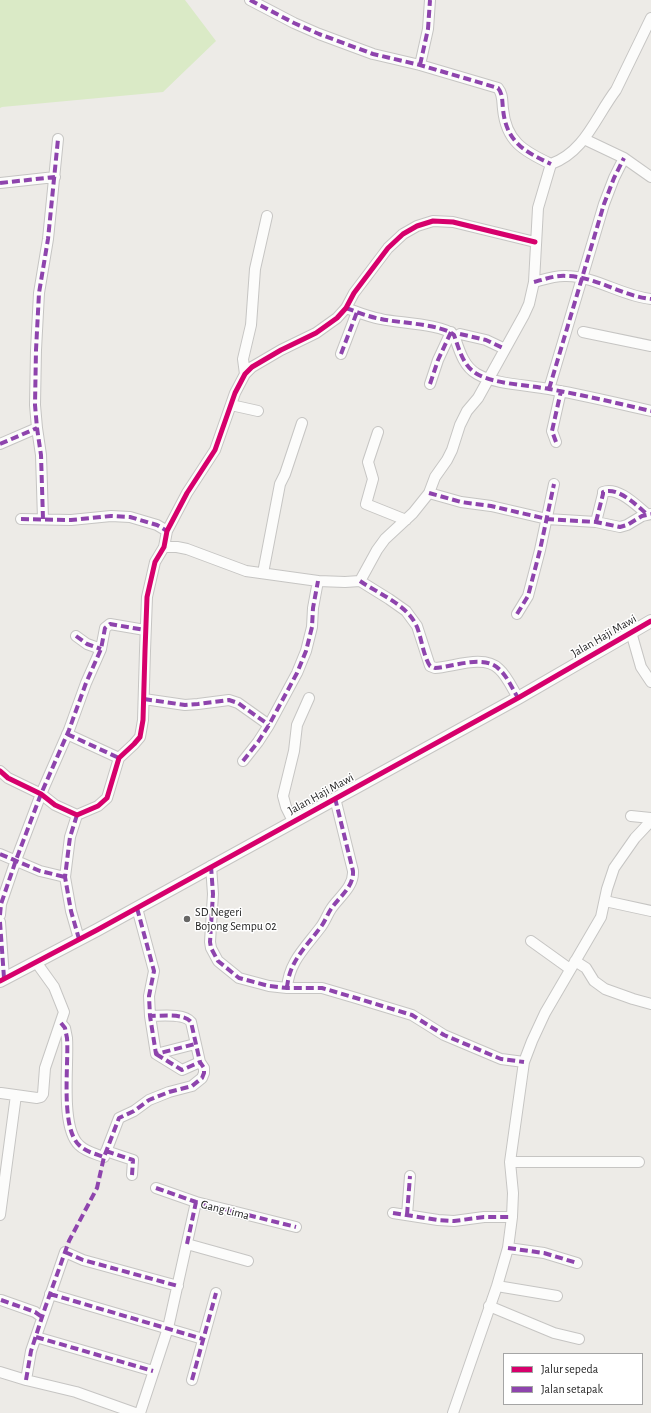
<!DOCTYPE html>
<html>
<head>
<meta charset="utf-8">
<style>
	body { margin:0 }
	#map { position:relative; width:651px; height:1413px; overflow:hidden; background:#edebe7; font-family:"Alegreya Sans",sans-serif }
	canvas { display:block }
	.legend { position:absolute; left:503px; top:1353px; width:140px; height:52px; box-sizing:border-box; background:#fff; border:1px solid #a5a5a5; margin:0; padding:5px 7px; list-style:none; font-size:12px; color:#1f1f1f }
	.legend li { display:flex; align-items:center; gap:8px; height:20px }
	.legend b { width:20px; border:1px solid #a5a5a5 }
</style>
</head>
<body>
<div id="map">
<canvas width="651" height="1413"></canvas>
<ul class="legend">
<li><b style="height:5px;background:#d6006c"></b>Jalur sepeda</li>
<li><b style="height:5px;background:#8e44ad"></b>Jalan setapak</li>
</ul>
</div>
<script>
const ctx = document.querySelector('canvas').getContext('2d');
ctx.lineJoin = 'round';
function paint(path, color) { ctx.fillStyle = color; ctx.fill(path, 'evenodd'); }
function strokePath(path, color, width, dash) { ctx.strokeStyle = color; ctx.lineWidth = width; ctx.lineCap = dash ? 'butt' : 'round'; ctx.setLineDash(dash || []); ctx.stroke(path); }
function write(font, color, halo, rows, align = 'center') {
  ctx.font = font + ' "Alegreya Sans",sans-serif'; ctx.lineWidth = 3; ctx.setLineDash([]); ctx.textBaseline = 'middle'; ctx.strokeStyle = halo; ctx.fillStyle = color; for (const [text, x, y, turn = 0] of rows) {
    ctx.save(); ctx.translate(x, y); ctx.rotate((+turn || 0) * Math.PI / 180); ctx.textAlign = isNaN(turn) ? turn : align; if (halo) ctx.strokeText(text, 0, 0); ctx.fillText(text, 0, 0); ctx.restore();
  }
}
const grass = new Path2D(`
	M0 0H185L216 41 163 92 2 107 0 108Z`);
const minor = new Path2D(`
	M250 0 294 23 319 34 373 54 420 65 498 88C503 94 502 101 503 109 506 141 523 151 551 164 585 152 596 116 616 90L651 18
	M420 65 428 29 430 0
	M584 139 624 158 651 177
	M0 183 55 177
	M534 282C545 279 556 275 567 276 597 277 622 296 651 299
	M346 308C357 312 369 317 381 319 398 323 442 324 454 335 459 349 463 366 477 374 494 384 528 385 549 389 583 395 617 403 651 411
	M583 332 651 346
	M460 334 486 340 505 349
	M341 354 357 312
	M245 374 243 359 251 325 255 269 267 216
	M430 384 438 360 451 332
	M549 389 604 204 614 178 624 158
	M231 405 258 411
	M378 432 368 462 373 479 366 504 406 520
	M556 442 552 431 561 391
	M0 444 37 428
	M429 493 461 502 491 506 547 519 596 522 620 527 627 525 642 516 651 514
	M21 519 71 520 111 516 130 517 157 525 167 531
	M43 519 41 455 37 428 35 405 36 350 39 293 48 239 58 139
	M596 522 603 494V492C618 486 637 506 647 514
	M164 547H177L187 549 246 571 318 581 345 582 360 581 389 599 406 611 417 626 430 666 435 668C453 667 484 654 499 669 507 676 512 688 518 698
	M263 573 280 484 285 474 302 423
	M360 581 377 550 385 539 413 513 429 493 435 477 447 460 452 450 460 425 467 411 478 398 524 315 529 304 534 282 538 208 551 164
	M517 614 528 596 540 550 554 484
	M631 632 641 667 651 682
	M76 636 87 644 101 649
	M144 699 185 705 198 704 229 700 238 703 269 725
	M67 734 119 758
	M243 761 258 742 269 725 297 673 306 651 312 627 313 608 318 581
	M0 771 8 778 41 794 55 805 77 815 98 806 107 798 119 758 134 744 140 737 143 720 145 651 147 597 155 562 164 547 167 531 187 493 215 450 235 393 245 374 252 367 281 350 316 333 337 318 346 308 354 293 388 248 403 234 417 226 433 221 453 222 535 242
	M77 815 70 837 65 877 71 911 79 939
	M631 816 651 818
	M293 821 286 807 283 796 294 751 297 725 309 698
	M0 854 40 871 65 877
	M211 866 213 894 210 942 211 948 218 961 239 978 269 986 287 988H322L356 998 412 1015 444 1035 501 1059 524 1062
	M605 901 651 911
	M137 908 154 971 149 996 150 1016 156 1054 195 1044
	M0 915 1 904 16 860 41 794 69 730 86 683 101 649 105 628 110 624 145 630
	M0 922 4 978
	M531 941 570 969
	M575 961 586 968 594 981 605 989 633 999 651 1004
	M287 988C289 962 305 948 320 928 325 922 327 915 331 909 339 897 354 887 353 871L335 798
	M61 1023 65 1028 67 1038C69 1064 60 1127 79 1145 86 1152 96 1154 104 1157L119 1118 134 1111 149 1100 169 1092 192 1086 202 1078 204 1073V1068L200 1062 191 1022C184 1013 161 1016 150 1016
	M156 1054 182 1070 200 1062
	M1 1093 37 1098 41 1097 43 1094 45 1068 64 1012 54 987 36 962
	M106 1151 133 1160 132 1175
	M510 1162H639
	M156 1188 196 1202 296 1227
	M393 1213 438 1220 454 1221 484 1217H512
	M0 1215 16 1095
	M407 1215 410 1176
	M187 1244 248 1261
	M508 1248 544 1253 577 1263
	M497 1286 557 1296
	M50 1294 203 1339
	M1 1300 35 1312 42 1317
	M489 1306 554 1333 579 1339
	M36 1337 153 1371
	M0 1372 26 1380 76 1392 135 1413
	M26 1380 31 1351 65 1252 83 1260 178 1286
	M192 1380 216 1293
	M140 1413 168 1328 196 1202
	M453 1413 497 1286 508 1248 512 1217 513 1193 510 1162 524 1062 532 1041 545 1013 601 917 607 889 614 868 635 838 651 821`);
const tertiary = new Path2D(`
	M0 981 97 930 518 698 651 621`);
const quiet = new Path2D(`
	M250 0 294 23 319 34 373 54 420 65 498 88C503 94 502 101 503 109 506 141 523 151 551 164
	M420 65 428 29 430 0
	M0 183 55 177
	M534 282C545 279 556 275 567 276 597 277 622 296 651 299
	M346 308C357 312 369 317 381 319 398 323 442 324 454 335 459 349 463 366 477 374 494 384 528 385 549 389 583 395 617 403 651 411
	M460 334 486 340 505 349
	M341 354 357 312
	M430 384 438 360 451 332
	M549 389 604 204 614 178 624 158
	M556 442 552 431 561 391
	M0 444 37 428
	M429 493 461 502 491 506 547 519 596 522 620 527 627 525 642 516 651 514
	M21 519 71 520 111 516 130 517 157 525 167 531
	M43 519 41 455 37 428 35 405 36 350 39 293 48 239 58 139
	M596 522 603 494V492C618 486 637 506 647 514
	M360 581C379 594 408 605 417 627 422 640 423 655 430 666L435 668C453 667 484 654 499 669 507 676 512 688 518 698
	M517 614 528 596 540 550 554 484
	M76 636 87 644 101 649
	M144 699 185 705 198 704 229 700 238 703 269 725
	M67 734 119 758
	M243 761 258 742 269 725 297 673 306 651 312 627 313 608 318 581
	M77 815 70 837 65 877 71 911 79 939
	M0 854 40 871 65 877
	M211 866 213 894 210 942 211 948 218 961 239 978 269 986 287 988H322L356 998 412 1015 444 1035 501 1059 524 1062
	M137 908 154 971 149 996 150 1016 156 1054 195 1044
	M0 915 1 904 16 860 41 794 69 730 86 683 101 649 105 628 110 624 145 630
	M0 922 4 978
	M287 988C289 962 305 948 320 928 325 922 327 915 331 909 339 897 354 887 353 871L335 798
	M61 1023 65 1028 67 1038C69 1064 60 1127 79 1145 86 1152 96 1154 104 1157
	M156 1054 182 1070 200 1062
	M106 1151 133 1160 132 1175
	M156 1188 196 1202 296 1227
	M393 1213 438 1220 454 1221 484 1217H512
	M407 1215 410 1176
	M187 1244 196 1202
	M508 1248 544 1253 577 1263
	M65 1252 83 1260 178 1286
	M50 1294 203 1339
	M1 1300 35 1312 42 1317
	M36 1337 153 1371
	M26 1380 31 1351 45 1308 69 1241 97 1188 104 1157 119 1118 134 1111 149 1100 169 1092 192 1086 202 1078 204 1073V1068L200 1062 191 1022C184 1013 161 1016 150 1016
	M192 1380 216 1293`);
const cycleway = new Path2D(`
	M0 771 8 778 41 794 55 805 77 815 98 806 107 798 119 758 134 744 140 737 143 720 145 651 147 597 155 562 164 547 167 531 187 493 215 450 235 393 245 374 252 367 281 350 316 333 337 318 346 308 354 293 388 248 403 234 417 226 433 221 453 222 535 242
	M0 981 97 930 518 698 651 621`);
const markers = [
	[187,919,4,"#676665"]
];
const streetNames = [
	["Jalan Haji Mawi",604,636,-30],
	["Jalan Haji Mawi",321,794,-29],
	["Gang Lima",225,1210,14]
];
const poiNames = [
	["SD Negeri",195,912],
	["Bojong Sempu 02",195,926]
];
paint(grass, '#daeac6');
strokePath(minor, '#c6c5c3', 12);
strokePath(tertiary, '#c6c5c3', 14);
strokePath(minor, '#fcfcfb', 10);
strokePath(tertiary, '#fcfcfb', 12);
strokePath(quiet, '#8e44ad', 4, [8, 4]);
strokePath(cycleway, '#d6006c', 5);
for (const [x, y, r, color] of markers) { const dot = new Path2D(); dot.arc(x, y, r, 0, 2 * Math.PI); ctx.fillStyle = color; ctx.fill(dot); strokePath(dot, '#fff', 1.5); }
write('12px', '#1f1f1f', '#fff', streetNames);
write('12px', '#1f1f1f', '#fff', poiNames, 'left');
</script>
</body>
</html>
